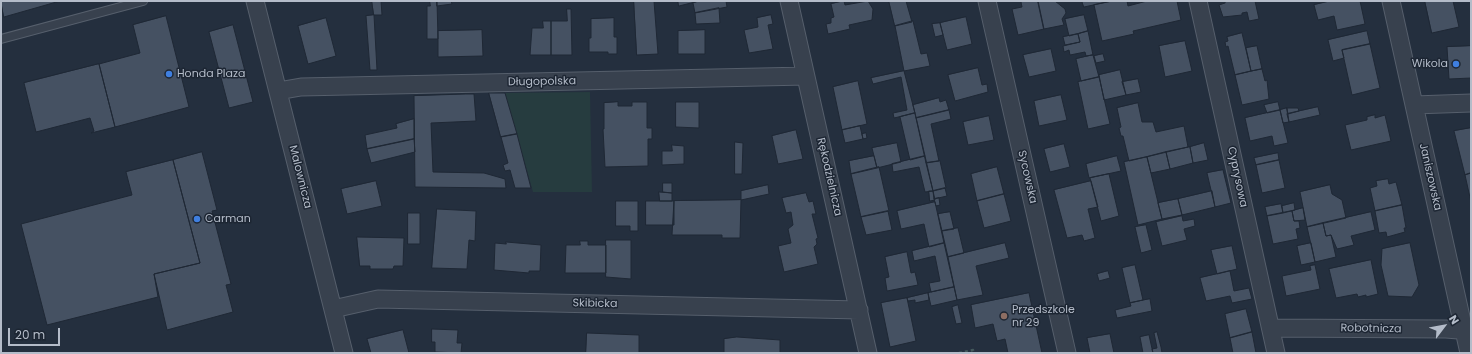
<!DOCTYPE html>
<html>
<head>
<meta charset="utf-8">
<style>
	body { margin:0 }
	#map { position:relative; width:1472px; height:354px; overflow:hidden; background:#242f3e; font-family:Poppins,sans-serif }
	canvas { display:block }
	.frame { position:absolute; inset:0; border:2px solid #b4bcc9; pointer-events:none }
	.north { position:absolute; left:1424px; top:306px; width:40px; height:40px; -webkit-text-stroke:3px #1d2633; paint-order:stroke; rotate:58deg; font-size:11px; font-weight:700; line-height:16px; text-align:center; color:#b4bcc9 }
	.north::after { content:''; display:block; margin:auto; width:14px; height:18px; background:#b4bcc9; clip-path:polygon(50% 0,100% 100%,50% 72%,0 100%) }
	.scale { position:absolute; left:8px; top:328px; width:52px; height:18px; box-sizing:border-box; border:2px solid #b4bcc9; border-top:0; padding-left:5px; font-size:12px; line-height:14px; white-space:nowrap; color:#b4bcc9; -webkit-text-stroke:3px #1d2633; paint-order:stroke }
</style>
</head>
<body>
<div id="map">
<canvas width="1472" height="354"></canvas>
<div class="frame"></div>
<div class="north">N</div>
<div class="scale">20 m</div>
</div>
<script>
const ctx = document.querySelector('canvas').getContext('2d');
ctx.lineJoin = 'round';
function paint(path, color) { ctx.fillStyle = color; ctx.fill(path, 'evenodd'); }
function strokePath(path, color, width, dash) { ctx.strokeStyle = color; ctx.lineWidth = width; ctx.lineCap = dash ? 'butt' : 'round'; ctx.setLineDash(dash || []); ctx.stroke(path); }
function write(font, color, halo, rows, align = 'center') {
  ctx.font = font + ' Poppins,sans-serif'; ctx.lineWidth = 3; ctx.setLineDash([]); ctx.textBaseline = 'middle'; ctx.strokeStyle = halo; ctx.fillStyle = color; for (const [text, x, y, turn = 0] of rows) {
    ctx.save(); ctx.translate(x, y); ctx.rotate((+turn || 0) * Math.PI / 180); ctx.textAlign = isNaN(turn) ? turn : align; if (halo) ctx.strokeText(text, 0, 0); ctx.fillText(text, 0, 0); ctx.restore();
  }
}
const green = new Path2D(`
	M590 92 592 192H533L505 93Z`);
const building = new Path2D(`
	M1 1H60L4 17Z
	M372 1H381L382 15H374Z
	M430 1H437L438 39H427V6H430Z
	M437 1H451L452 4 437 6Z
	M634 1H654L658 54 637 55Z
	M678 1H699L679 6Z
	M699 1H726L727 7 695 13 693 3Z
	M844 1 845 5 868 1 873 9 872 20 849 25 850 29 828 34 826 24 831 23V18L834 17 831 4Z
	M889 1H906L912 22 895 26Z
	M1027 1H1038L1044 29 1018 35 1012 9 1022 7 1021 2Z
	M1038 1H1055L1065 9 1066 13 1062 19 1064 25 1044 29Z
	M1082 1H1112L1084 7Z
	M1112 1H1127L1128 6 1147 1H1177L1181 20 1133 31 1134 34 1102 41 1094 5Z
	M1224 1H1255L1259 19 1249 21 1247 12 1242 13V15L1223 17 1219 5 1225 3Z
	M1330 1H1360L1365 24 1337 30 1334 16 1318 20 1314 5Z
	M1425 1H1453L1459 27 1432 33Z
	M719 8 720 23 696 24 695 13Z
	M567 9H571L572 55H551V21H567Z
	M374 15 377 70H370L366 16Z
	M771 15 773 24 768 25 773 49 749 53 744 30 758 27 757 18Z
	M1084 15 1088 31 1069 36 1065 19Z
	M166 16 189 107 115 127 99 64 140 53 133 25Z
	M966 17 972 44 947 50 940 23Z
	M326 18 336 56 308 64 298 26Z
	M614 18V37H617V54H608V52H589V38H591V19Z
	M543 21H551V55H530L532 28H543Z
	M913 21 921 54 927 53 930 66 904 71 895 26Z
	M940 23 943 35 935 37 932 24Z
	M233 25 253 102 229 108 209 32Z
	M482 30 483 56 438 57V31Z
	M705 30V54H678V31Z
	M1088 31 1093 55 1086 56 1085 52 1070 55 1069 50 1064 52 1063 46 1080 42 1078 34Z
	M1367 31 1370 44 1342 50 1344 58 1333 61 1328 40Z
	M1242 33 1251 71 1235 75 1228 46 1226 47 1225 42 1228 41 1227 37Z
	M1078 34 1080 42 1065 45 1063 37Z
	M1185 41 1192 71 1165 77 1159 46Z
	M1370 44 1380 88 1352 95 1342 50Z
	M1257 46 1262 69 1251 71 1246 48Z
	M1471 46V78L1449 79 1447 47Z
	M1051 49 1056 71 1029 77 1023 55Z
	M1103 54 1105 61 1096 63 1094 56Z
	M1093 55 1099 77 1081 81 1076 59Z
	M99 64 115 127 91 133 94 131 90 118 36 132 24 83Z
	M978 68 982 85 987 84 988 92 955 101 948 75Z
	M1262 69 1265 81 1267 80 1269 99 1242 105 1235 75Z
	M1120 70 1126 95 1104 100 1099 75Z
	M904 71 915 113 894 118 893 113 907 110 901 77 873 84 871 78Z
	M1099 77 1110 124 1088 129 1078 82Z
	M1138 79 1141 92 1126 95 1122 82Z
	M858 81 867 124 842 130 833 87Z
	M489 93H505L517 134 501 137Z
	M466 94H474L476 121 431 123 433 172 484 173 505 179 506 188 415 187 414 96Z
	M1061 95 1067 120 1039 126 1034 101Z
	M939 98 940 102 946 100 949 110 916 118 913 105Z
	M618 102V106H632V102H647V128H652V139H648V166L605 167 603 129H604V103Z
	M676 102H699V128L676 127Z
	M1278 102 1280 110 1267 113 1264 105Z
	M1138 103 1142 122H1153L1156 132 1184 126 1188 147 1129 161 1123 136H1121L1119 128 1121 127 1117 108Z
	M1318 107 1320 115 1289 122 1287 114Z
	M1287 108H1298L1299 111 1288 114Z
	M1287 108 1289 122 1283 123 1280 110Z
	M949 110 951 119 931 124 939 161 926 163 916 118Z
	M1280 110 1288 143 1274 146 1272 136 1250 141 1245 118Z
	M915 113 925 156 910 160 900 117Z
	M1375 115V118L1385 115 1391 141 1351 150 1345 125 1367 120V117Z
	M989 116 994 140 968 145 963 122Z
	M414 119V139L367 149 365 135 397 128 396 124Z
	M860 126 863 139 845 143 842 130Z
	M1471 128V173L1465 175 1454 131Z
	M796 130 803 159 778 164 772 136Z
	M866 133 867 138 863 139 862 134Z
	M517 134 531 188H515L510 170 505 171 503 165 508 163 501 137Z
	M414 139 415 152 371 163 367 149Z
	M735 142 743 143 742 174H735Z
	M897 143 901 162 877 168 872 148Z
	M1204 143 1208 160 1193 163 1190 147Z
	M1064 144 1070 167 1050 172 1044 149Z
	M672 145 684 146V164L662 165V151H672Z
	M1190 147 1193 163 1170 169 1166 152Z
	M202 152 217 210 212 211 231 284 226 285 233 312 167 330 154 274 200 263 173 160Z
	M1166 152 1170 169 1151 173 1147 157Z
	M1278 153 1279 160 1256 165 1254 158Z
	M874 156 877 168 851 174 849 161Z
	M925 156 933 191 925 192 919 167 893 172 892 164Z
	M1117 156 1121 171 1089 178 1086 164Z
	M1147 157 1162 219 1138 225 1124 162Z
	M173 160 200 263 154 274 158 297 47 325 21 224 132 195 126 172Z
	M1279 160 1285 188 1262 193 1256 165Z
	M940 161 946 188 933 191 926 163Z
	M879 167 889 211 861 217 851 174Z
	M997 167 1004 194 977 201 971 174Z
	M1223 170 1231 203 1215 207 1207 173Z
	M1471 173V202L1465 175Z
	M1109 174 1119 216 1101 221 1090 178Z
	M1388 179 1389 184 1396 182 1402 205 1375 211 1370 188 1377 186 1376 181Z
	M376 181 382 206 347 214 341 189Z
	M1091 181 1098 207 1088 209 1095 238 1084 241 1082 235 1067 238 1054 190Z
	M663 183H672V193L663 192Z
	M768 185 769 194 741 200V191Z
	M1330 185 1332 194 1342 200 1346 218 1307 227 1300 192Z
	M945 188 947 196 934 199 933 191Z
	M929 191H933L935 200 930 201Z
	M1212 191 1215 207 1182 215 1178 199Z
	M659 192 672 193V201H660Z
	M806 193 809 202 813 201 816 214H812L818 238 816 239 817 244 814 247 818 264 784 272 778 246 791 243 788 229 793 225 791 212 786 213 782 198Z
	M1004 194 1011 221 984 228 977 201Z
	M939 198 940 205 936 206 934 199Z
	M1178 199 1182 215 1162 219 1158 203Z
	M741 200 740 238H722V235H672L674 201Z
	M616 201H638V231H630V226H616Z
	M646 201H674V225H646Z
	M935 202 944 243 929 247 924 224 901 229 897 211Z
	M1294 203 1295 210 1283 213 1282 206Z
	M1281 204 1283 213 1267 216 1265 207Z
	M1402 205 1406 228H1404L1405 232 1387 237 1386 232 1379 233 1375 211Z
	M1303 208 1305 220 1294 221 1292 211Z
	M437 209 476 211 475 241 469 240 467 269 432 268Z
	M888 211 892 230 866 235 861 217Z
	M1292 211 1294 221H1299L1300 228 1296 229 1298 239 1273 244 1267 216Z
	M950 212 954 229 942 231 938 214Z
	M1371 212 1375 230 1351 236 1354 245 1337 249 1331 235 1326 236 1323 223Z
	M408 213H420V244H408Z
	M1182 216 1183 221 1194 219 1195 226 1184 229 1187 240 1162 246 1156 222Z
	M1323 223 1326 236 1331 235 1336 257 1315 262 1307 227Z
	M1146 225 1152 250 1141 253 1135 227Z
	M958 228 964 253 948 257 942 231Z
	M357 237 404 238 403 266H394L393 269H370V266H360Z
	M606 240H631V279L606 277Z
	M580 241H588V245H606V273H565L566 245H580Z
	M506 242 541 245 540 271H529V273L494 270 495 243 506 244Z
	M944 243 954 287 931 292 929 283 940 281 935 256 914 261 912 251Z
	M1005 243 1009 258 976 266 983 295 957 300 948 257Z
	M1311 243 1315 262 1301 265 1297 246Z
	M1410 243 1419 285 1412 297 1388 296 1381 265 1382 249Z
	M1232 246 1237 269 1217 274 1211 250Z
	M907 252 911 273 915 272 918 285 887 291 885 278 889 277 885 257Z
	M1371 260 1378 294 1366 297V295L1358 297 1357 294 1336 298 1329 269Z
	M1135 265 1143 300 1130 303 1122 268Z
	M1315 265 1320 289 1286 296 1282 276 1311 270 1310 266Z
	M1108 271 1110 278 1099 281 1097 274Z
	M1230 271 1234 291 1249 288 1252 299 1232 303 1230 296 1206 301 1200 278Z
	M954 287 957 300 931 306 928 293Z
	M928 293 929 300 915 303V300L908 301 907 298Z
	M1029 293 1042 353H1008L1005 339 997 341 993 324 975 328 971 305Z
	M907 298 916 341 890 347 881 303Z
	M1150 299 1152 311 1117 318 1115 310 1131 306 1130 303Z
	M958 305 962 323 956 324 952 307Z
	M1246 309 1252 332 1230 338 1225 314Z
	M432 329 458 330 457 343H462L461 353 435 352V342H432Z
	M403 330 409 353H371L367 339Z
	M1157 332 1161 347 1162 353H1153L1152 349 1157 348 1154 333Z
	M1252 332 1256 353H1233L1230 338Z
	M587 333 639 335V353H586Z
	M1110 334 1114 353H1090L1087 338Z
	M1149 335 1153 353H1143L1140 337Z
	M737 337 780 340V353H724V339Z`);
const path = new Path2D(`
	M959 353 973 350V353`);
const service = new Path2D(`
	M1 39 143 1`);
const minor = new Path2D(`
	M255 1 344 353
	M789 1 868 353
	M987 1 1067 353
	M1198 1 1276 353
	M1391 1 1469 353
	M278 91 301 87 806 76
	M1414 105 1471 103
	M333 309 378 299 859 310
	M1271 328 1446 329 1471 331`);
const markers = [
	[1456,64,4,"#3f7fe0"],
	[169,74,4,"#3f7fe0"],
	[197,219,4,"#3f7fe0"],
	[1004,316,4,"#8d6e63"]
];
const poiNames = [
	["Wikola",1448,64,"right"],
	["Honda Plaza",177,74],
	["Carman",205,219],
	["Przedszkole",1012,310],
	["nr 29",1012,323]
];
const streetNames = [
	["Długopolska",542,82,-1],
	["Malownicza",300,177,76],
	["Rękodzielnicza",829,177,77],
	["Sycowska",1027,177,77],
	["Cyprysowa",1237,177,78],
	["Janiszowska",1430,177,77],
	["Skibicka",595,304,1],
	["Robotnicza",1371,329,1]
];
paint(green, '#263c3f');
paint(building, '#455162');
strokePath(building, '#1f2835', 1);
strokePath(service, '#565f6c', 10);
strokePath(minor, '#565f6c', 19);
strokePath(path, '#44595c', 2.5, [3, 3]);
strokePath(service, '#38414e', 8);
strokePath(minor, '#38414e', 17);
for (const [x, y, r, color] of markers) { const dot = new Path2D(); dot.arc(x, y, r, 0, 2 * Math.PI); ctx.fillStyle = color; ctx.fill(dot); strokePath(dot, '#1d2633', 1.5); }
write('11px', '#b4bcc9', '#1d2633', poiNames, 'left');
write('11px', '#b4bcc9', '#1d2633', streetNames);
</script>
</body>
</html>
